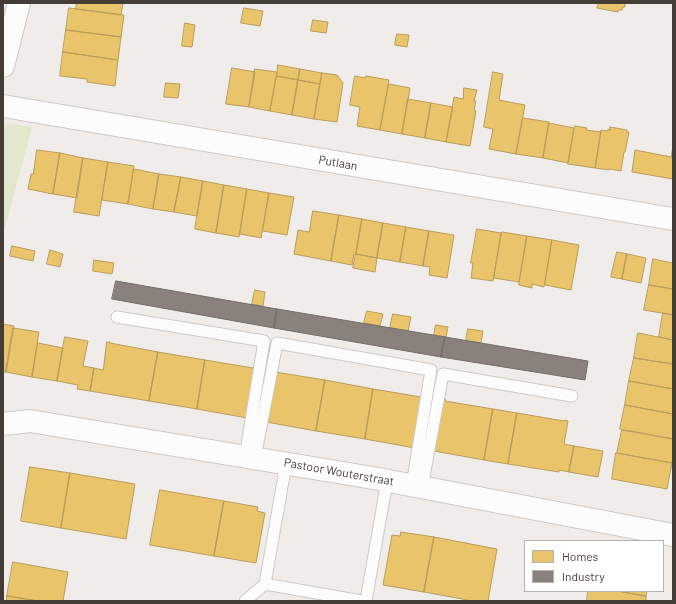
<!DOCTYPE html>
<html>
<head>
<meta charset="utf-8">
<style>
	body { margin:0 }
	#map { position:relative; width:676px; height:604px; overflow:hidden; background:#efece9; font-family:Barlow,sans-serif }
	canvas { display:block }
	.frame { position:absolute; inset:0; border:4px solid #443d36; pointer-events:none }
	.legend { position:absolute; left:524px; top:540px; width:140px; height:52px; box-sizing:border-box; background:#fff; border:1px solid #b4b1af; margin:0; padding:5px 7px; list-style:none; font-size:12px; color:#443d36 }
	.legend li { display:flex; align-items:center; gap:8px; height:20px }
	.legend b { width:20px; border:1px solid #b4b1af }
</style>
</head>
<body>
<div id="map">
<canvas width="676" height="604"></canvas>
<div class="frame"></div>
<ul class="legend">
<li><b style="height:11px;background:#e9c46a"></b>Homes</li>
<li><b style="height:11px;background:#8a817c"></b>Industry</li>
</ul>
</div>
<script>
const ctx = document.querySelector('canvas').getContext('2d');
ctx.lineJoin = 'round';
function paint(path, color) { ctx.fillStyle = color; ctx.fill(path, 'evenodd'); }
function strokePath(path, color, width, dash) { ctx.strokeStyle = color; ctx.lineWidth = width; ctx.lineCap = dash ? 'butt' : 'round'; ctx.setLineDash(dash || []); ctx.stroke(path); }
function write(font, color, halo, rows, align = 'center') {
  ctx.font = font + ' Barlow,sans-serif'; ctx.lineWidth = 4; ctx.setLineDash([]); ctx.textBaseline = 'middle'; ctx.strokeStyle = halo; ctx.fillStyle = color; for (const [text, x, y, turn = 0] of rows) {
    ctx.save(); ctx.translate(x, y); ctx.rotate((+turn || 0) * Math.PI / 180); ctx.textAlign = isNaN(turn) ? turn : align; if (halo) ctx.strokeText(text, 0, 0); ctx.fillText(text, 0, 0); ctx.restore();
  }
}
const green = new Path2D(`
	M12 124 32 127 3 235V125Z`);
const homes = new Path2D(`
	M77 3H123L121 15 76 9Z
	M599 3H625V7H623L622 10H618V12L597 8Z
	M69 8 124 15 121 37 66 30Z
	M244 8 263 11 260 26 241 23Z
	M313 20 328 22 326 33 311 31Z
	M185 23 195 25 192 47 182 46Z
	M66 30 121 37 118 60 63 52Z
	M397 34 409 35 407 47 395 45Z
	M63 52 118 60 115 86 87 82V79L60 76Z
	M278 65 300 69 298 80 277 76Z
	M232 68 255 72 249 107 226 104Z
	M255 69 277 72 270 111 249 107Z
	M300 69 322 73 320 84 298 80Z
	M493 72 503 74 499 100 525 105 516 154 489 149 493 129 484 127Z
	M322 73 337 75 343 83 337 122 314 119Z
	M277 76 298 80 292 115 270 111Z
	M355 76 365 78 366 76 389 80 380 130 357 126 360 107 350 105Z
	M298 80 320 84 314 119 292 115Z
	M166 83 180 84 178 98 164 97Z
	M389 84 410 88 402 134 380 130Z
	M464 88 477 90 474 101H476L474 110 476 111 470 146 446 142 454 97 463 99Z
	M408 99 431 103 425 138 402 134Z
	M431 103 453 107 446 142 425 138Z
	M523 118 549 122 543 158 516 154Z
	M549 123 574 128 568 163 543 158Z
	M575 126 587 128 586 130 601 132 595 168 568 164Z
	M610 127 627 130V132H629L625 152H624L621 171 609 169V170L595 168 601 130 608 131V129L610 130Z
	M673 145V179L632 172 635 150 671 157Z
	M37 150 60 153 53 194 28 189 31 174H33Z
	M60 153 83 158 77 198 53 194Z
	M83 158 108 162 99 216 74 212Z
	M108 162 134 166 128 204 102 200Z
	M134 169 159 174 153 209 128 204Z
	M159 174 181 177 174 212 153 209Z
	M181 177 203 181 197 216 174 212Z
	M203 181 224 185 216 233 195 229Z
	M224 185 247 189 239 237 216 233Z
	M247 189 269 193 261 238 240 234Z
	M269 193 294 197 287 235 263 231Z
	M313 211 339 215 331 261 294 254 298 230 309 232Z
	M339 215 362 219 356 254H354L352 265 331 261Z
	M362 219 383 223 377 258 356 254Z
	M383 223 406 227 400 262 377 258Z
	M406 227 429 231 423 266 400 262Z
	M477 229 501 233 493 281 471 278 473 263H471Z
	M429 231 454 235 447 278 429 275 430 267 423 266Z
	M502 232 527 236 519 282 494 278Z
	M527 236 552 240 544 287 532 284V288L519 285Z
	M552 240 579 245 571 290 545 285Z
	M12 246 35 251 33 261 10 256Z
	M50 250 63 254 60 267 47 264Z
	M617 252 627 254 622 279 611 277Z
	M356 254 377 258 375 272 353 268Z
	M627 254 646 258 641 283 622 279Z
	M653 259 673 263V289L649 285Z
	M94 260 114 263 112 274 93 271Z
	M649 285 673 289V315L644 310Z
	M255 290 265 292 263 306 252 304Z
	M367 311 383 314 380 326 364 323Z
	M663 313 673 315V340L659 337Z
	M393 314 411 317 408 331 390 328Z
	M3 324 14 326 6 372H3Z
	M436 325 448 327 446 337 434 335Z
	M13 328 39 332 32 377 6 372Z
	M468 329 483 331 481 343 466 341Z
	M638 333 673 340V364L634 358Z
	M65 337 88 341 83 366 94 368 90 391 77 389 78 385 57 381Z
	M107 342H110V343L158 352 149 401 90 391 94 368 103 370Z
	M38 343 63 348 57 381 32 377Z
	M158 352 205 360 197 409 149 401Z
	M634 358 673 364V389L629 381Z
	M205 360 253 368V367H256L247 418 197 409Z
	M275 372 325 380 316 431 266 422Z
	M325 380 373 389 365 439 316 431Z
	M629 381 673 389V414L625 405Z
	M373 389 421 397V396H424L415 448 365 439Z
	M443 399 446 400 445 401 493 409 484 460 434 451Z
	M625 405 673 414V439L620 429Z
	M493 409 517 413 508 464 484 460Z
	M517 413 564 421 565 420 568 421 564 444 574 446 569 472 559 470V472L508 464Z
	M622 430 673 439V458L672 463 617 453Z
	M574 446 603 451 598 477 569 472Z
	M616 453 672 463 667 489 612 479Z
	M30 467 70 473 61 528 21 521Z
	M70 473 135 484 126 539 61 528Z
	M160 490 224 501 214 556 150 545Z
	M224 501 258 507 257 511 265 513 256 563 214 556Z
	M401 532 434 537 424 592 383 585 392 535 400 536Z
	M434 537 497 549 488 601H473L424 592Z
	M13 562 68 572 63 601H38L7 596Z
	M588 591H618L646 596V601H587Z
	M618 591H647L646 596Z
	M7 596 38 601H7Z`);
const industry = new Path2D(`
	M116 281 277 309 274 328 112 299Z
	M277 309 445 337 441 357 274 328Z
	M445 337 588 361 585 380 441 357Z`);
const service = new Path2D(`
	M117 317 264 341 245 457
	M255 458 277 343 431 370 412 485
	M422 487 443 374 572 396
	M265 584 361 601
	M245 601 265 584 286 464
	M366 601 387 481`);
const minor = new Path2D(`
	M3 66 19 3
	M3 106 673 219
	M3 424 30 421 373 478 673 535`);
const streetNames = [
	["Putlaan",338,163,10],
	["Pastoor Wouterstraat",339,472,10]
];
paint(green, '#e1e8cb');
paint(homes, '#e9c46a');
strokePath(homes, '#b89c5a', 1);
paint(industry, '#8a817c');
strokePath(industry, '#756d67', 1);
strokePath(service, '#ccc8c5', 13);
strokePath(minor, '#ccc8c5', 24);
strokePath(service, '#fdfcfc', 11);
strokePath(minor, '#fdfcfc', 22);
write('12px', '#443d36', '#fff', streetNames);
</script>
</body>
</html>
